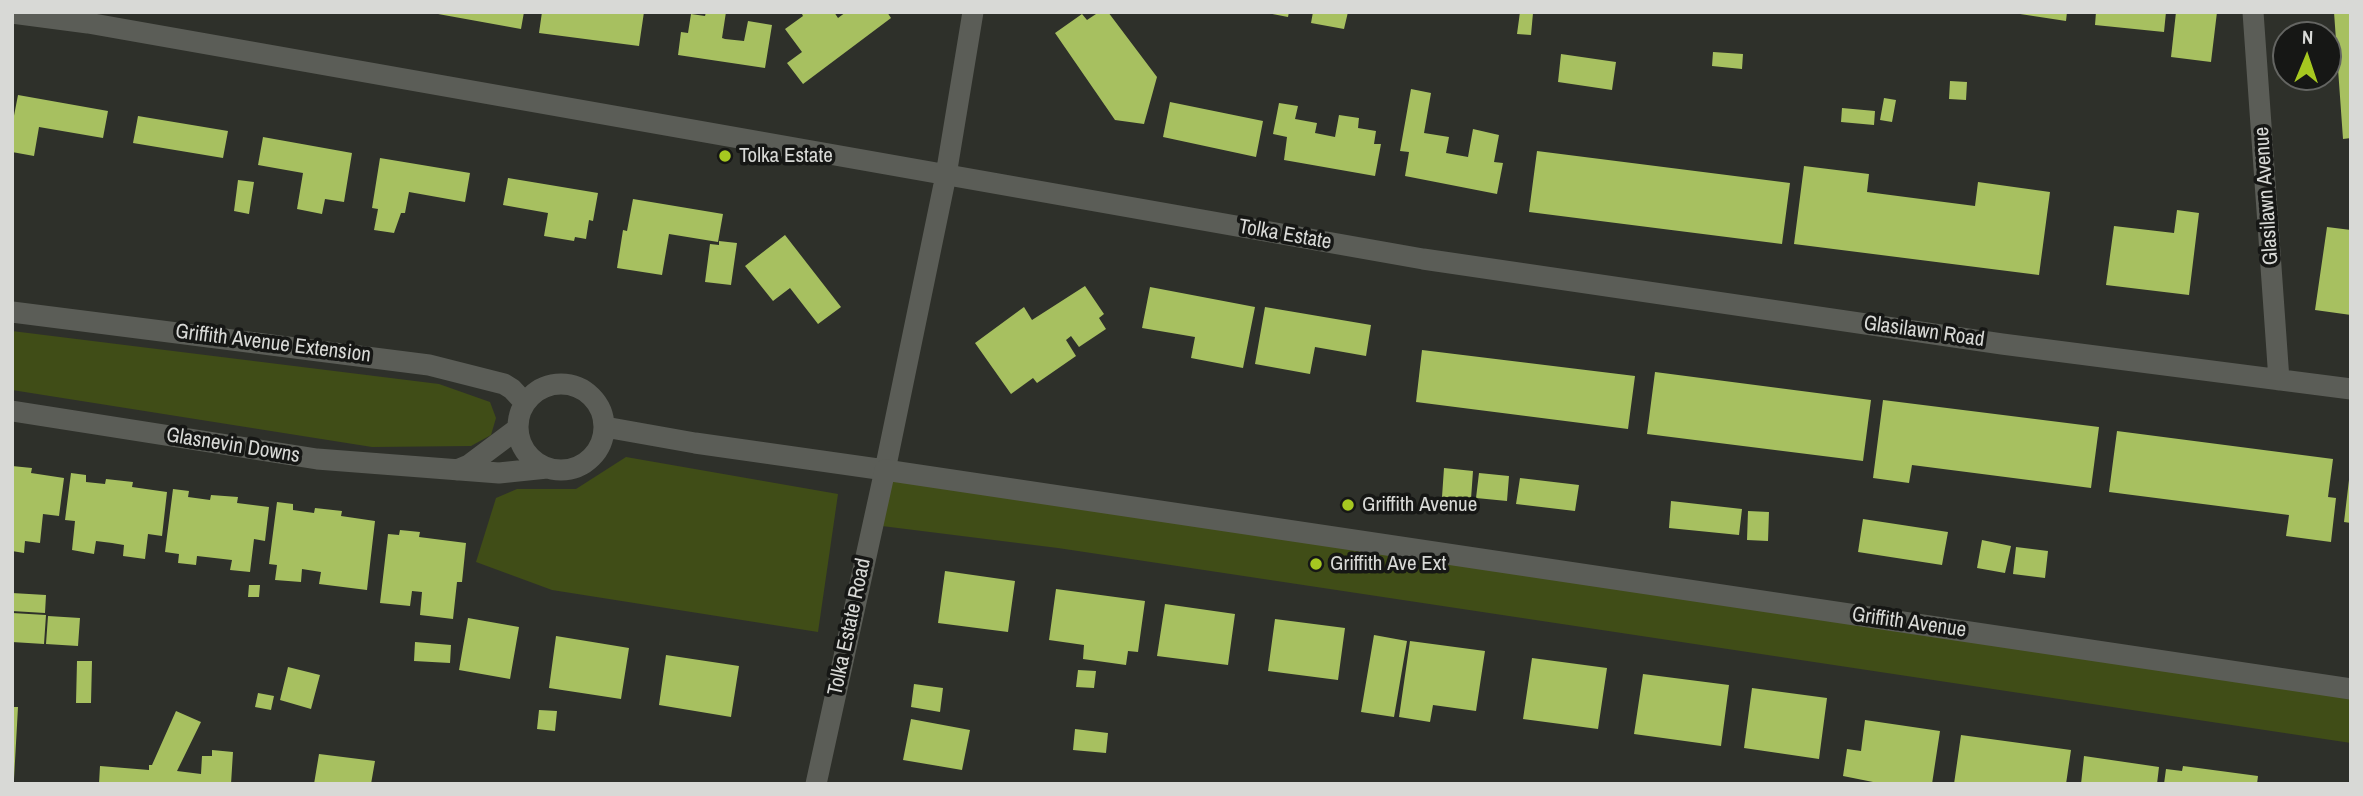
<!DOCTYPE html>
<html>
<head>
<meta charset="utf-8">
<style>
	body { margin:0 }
	#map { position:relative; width:2363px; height:796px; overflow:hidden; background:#2e302a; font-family:"Archivo Narrow",sans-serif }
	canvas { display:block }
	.frame { position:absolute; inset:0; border:14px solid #d8d9d6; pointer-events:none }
	.north { position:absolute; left:2272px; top:21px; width:70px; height:70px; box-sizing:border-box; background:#161715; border:2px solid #646562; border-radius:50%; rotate:2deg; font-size:19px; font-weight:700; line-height:28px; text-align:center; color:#d8d9d6 }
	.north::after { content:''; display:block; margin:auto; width:24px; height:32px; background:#a6c820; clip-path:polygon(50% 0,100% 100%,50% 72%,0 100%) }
</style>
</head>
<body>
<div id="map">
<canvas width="2363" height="796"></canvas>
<div class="frame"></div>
<div class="north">N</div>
</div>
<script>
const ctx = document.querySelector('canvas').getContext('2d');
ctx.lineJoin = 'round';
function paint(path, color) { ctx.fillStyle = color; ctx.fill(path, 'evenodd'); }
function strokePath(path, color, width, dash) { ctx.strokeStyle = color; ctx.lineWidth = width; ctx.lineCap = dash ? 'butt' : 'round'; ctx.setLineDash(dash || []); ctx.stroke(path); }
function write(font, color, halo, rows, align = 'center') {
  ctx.font = font + ' "Archivo Narrow",sans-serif'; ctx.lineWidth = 7; ctx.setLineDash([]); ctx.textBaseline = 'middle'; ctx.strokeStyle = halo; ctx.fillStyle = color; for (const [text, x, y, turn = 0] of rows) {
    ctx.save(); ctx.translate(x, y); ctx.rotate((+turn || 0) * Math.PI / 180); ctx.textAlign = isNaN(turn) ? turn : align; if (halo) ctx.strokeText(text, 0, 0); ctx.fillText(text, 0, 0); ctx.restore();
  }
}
const green = new Path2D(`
	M12 331 439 384 490 402 496 418 491 435 471 446 372 447 12 390Z
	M626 457 838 494 818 632 552 590 476 562 496 498 517 489H576Z
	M894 471 2351 697V743L1058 548 882 526Z`);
const building = new Path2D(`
	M427 12H524L521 29Z
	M542 12H644L639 46 539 33Z
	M706 12H726L722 38 725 39 744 41 748 21 772 25 765 68 678 55 681 32 688 33 691 14 705 16Z
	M801 12H834L838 18 846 12H887L891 18 803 84 787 63 802 52 785 29 803 16Z
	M1099 12H1108L1157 77 1144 124 1115 120 1055 33 1082 14 1087 20Z
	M1262 12H1289L1288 17Z
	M1313 12H1348L1344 29 1311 23Z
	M1520 12 1533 13 1531 35 1517 34Z
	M2007 12H2067L2066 21Z
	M2096 12H2166L2164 32 2095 25Z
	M2176 12H2217L2211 62 2171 57Z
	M2334 12H2351V138L2343 139Z
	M1713 52 1743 54 1742 69 1712 66Z
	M1561 54 1616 62 1612 90 1558 82Z
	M1950 81 1967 82 1966 100 1949 99Z
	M1411 89 1431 93 1424 133 1449 137 1446 153 1468 157 1473 129 1499 135 1494 162 1503 163 1497 194 1405 176 1409 152 1400 151Z
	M18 95 108 111 103 138 39 127 34 156 12 152V126Z
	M1884 98 1896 100 1892 122 1880 120Z
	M1170 102 1263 121 1256 157 1163 137Z
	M1279 103 1298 106 1295 119 1317 123 1315 133 1335 137 1339 115 1359 118 1358 128 1376 131 1374 144H1381L1375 176 1284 160 1287 137 1273 134Z
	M1842 108 1875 111 1874 125 1841 122Z
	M138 116 228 131 223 158 133 143Z
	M263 137 352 153 344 202 325 199 322 214 297 209 303 173 258 165Z
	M1537 151 1790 183 1782 244 1529 212Z
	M380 158 470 173 465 202 409 192 405 213H401L394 233 374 230 378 209 372 208Z
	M1804 166 1869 174 1867 192 1975 206 1978 182 2050 192 2039 275 1794 244Z
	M508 178 598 193 593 221 589 220 586 239 575 237 574 241 544 236 548 213 503 205Z
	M238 180 254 182 249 214 234 211Z
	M633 199 723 214 718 242 669 234 662 275 617 268 623 230 627 231Z
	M2177 210 2199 213 2189 295 2106 285 2114 226 2174 233Z
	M2327 227 2351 230V315L2315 310Z
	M785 235 841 307 818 324 790 288 773 301 745 266Z
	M719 241 737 243 731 285 705 282 710 244 719 245Z
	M1085 286 1104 314 1099 318 1106 329 1079 347 1071 336 1066 340 1076 356 1037 383 1033 378 1011 394 975 343 1024 307 1032 320Z
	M1150 287 1255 307 1243 368 1191 358 1195 337 1142 328Z
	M1265 307 1371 325 1366 356 1315 347 1310 374 1255 364Z
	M1422 350 1635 376 1628 429 1416 402Z
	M1655 372 1871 400 1863 461 1647 434Z
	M1883 400 2099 427 2091 488 1912 465 1909 483 1873 478Z
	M2117 431 2333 459 2328 497 2336 498 2331 542 2286 536 2289 515 2109 492Z
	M12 466 32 468 31 473 64 478 59 516 43 514 40 543 25 541 24 553 12 551Z
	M1444 468 1473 471 1471 499 1442 497Z
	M71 473 86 475V482L105 484 106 479 133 482 132 487 167 492 162 536 148 534 145 559 123 556 124 545 112 543 96 541 94 554 72 550 75 521 65 520Z
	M1479 473 1509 476 1507 501 1476 498Z
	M1520 478 1579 485 1575 511 1516 504Z
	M2349 480H2351V523L2344 522Z
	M173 489 189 491 188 497 210 500 211 495 238 497 237 503 269 507 265 541 254 539 250 572 230 570 232 560 197 556 196 565 178 563 179 554 165 552Z
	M1671 501 1742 509 1739 535 1669 528Z
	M277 502 293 504V510L314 513 315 508 342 511 341 516 375 521 367 590 319 584 321 572 302 569 301 582 275 580 277 565 269 564Z
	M1748 511 1769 512 1768 541 1747 540Z
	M1863 519 1948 532 1942 565 1858 552Z
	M400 530 420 532 419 537 466 543 462 582H457L453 619 420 615 422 592 412 591 410 606 380 603 388 534 399 535Z
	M1982 540 2011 546 2005 573 1977 568Z
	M2016 547 2048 551 2045 578 2013 574Z
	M945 571 1015 581 1008 632 938 623Z
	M249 585H260L259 597H248Z
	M1056 589 1145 601 1138 652 1128 651 1126 665 1083 659 1084 645 1049 640Z
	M12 593 46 595 45 613 12 611Z
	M1165 604 1235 614 1228 665 1157 656Z
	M12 613 46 615 44 644 12 642Z
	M48 616 80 618 78 646 46 644Z
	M468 618 519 627 510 679 459 670Z
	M1275 619 1345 628 1338 680 1268 671Z
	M1374 635 1407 641 1394 717 1361 712Z
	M556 636 629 648 621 699 549 688Z
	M1410 641 1485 651 1476 711 1433 705 1430 722 1399 717Z
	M415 642 451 645 450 663 414 661Z
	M666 655 739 666 731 717 659 705Z
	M1532 658 1607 668 1598 729 1523 719Z
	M77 661H92L91 703H76Z
	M288 667 320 675 311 709 280 700Z
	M1078 670 1096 671 1094 688 1076 687Z
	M1643 674 1729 685 1721 746 1634 734Z
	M914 684 943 688 940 712 911 707Z
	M1752 688 1827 698 1819 759 1744 748Z
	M258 693 274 696 271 710 255 707Z
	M12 707H18L14 779H12Z
	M539 710 557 711 555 731 537 729Z
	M176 711 201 722 177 771 201 774 202 756H212V750L233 752 231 784H99L100 766 149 770V765H152Z
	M911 719 970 730 962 770 903 760Z
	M1865 720 1940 731 1932 784H1883L1843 776 1847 749 1861 751Z
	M1075 729 1108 733 1106 753 1073 750Z
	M1961 735 2071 750 2066 784H1954Z
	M319 754 375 761 371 784H314Z
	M2084 756 2159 767 2157 784H2081Z
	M2183 766 2258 776 2257 784H2164L2166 769 2182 771Z`);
const street = new Path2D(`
	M2253 12 2279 380
	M12 13 88 23 1423 259 2002 344 2351 389
	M12 312 429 365 504 384 512 389 525 403
	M518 427a43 43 0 1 1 86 0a43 43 0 1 1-86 0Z
	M12 411 317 459 499 473 547 468
	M605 427 695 443 885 470 946 175 973 12
	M457 470 469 465 517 429`);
const secondary = new Path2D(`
	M816 784 885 470 2351 689`);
const markers = [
	[725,156,7,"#a6c820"],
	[1348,505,7,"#a6c820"],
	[1316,564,7,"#a6c820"]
];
const poiNames = [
	["Tolka Estate",739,156],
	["Griffith Avenue",1362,505],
	["Griffith Ave Ext",1330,564]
];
const streetNames = [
	["Glasilawn Avenue",2267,196,-94],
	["Tolka Estate",1285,235,10],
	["Glasilawn Road",1924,332,8],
	["Griffith Avenue Extension",273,344,7],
	["Glasnevin Downs",233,446,9],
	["Griffith Avenue",1909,623,8],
	["Tolka Estate Road",850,627,-78]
];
paint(green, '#404d17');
paint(building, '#a7c060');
strokePath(street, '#5b5d57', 21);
strokePath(secondary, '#5b5d57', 21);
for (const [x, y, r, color] of markers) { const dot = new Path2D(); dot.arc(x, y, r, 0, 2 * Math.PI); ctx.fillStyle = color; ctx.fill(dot); strokePath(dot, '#161715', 2.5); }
write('21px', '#d8d9d6', '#161715', poiNames, 'left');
write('21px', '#d8d9d6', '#161715', streetNames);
</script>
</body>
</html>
